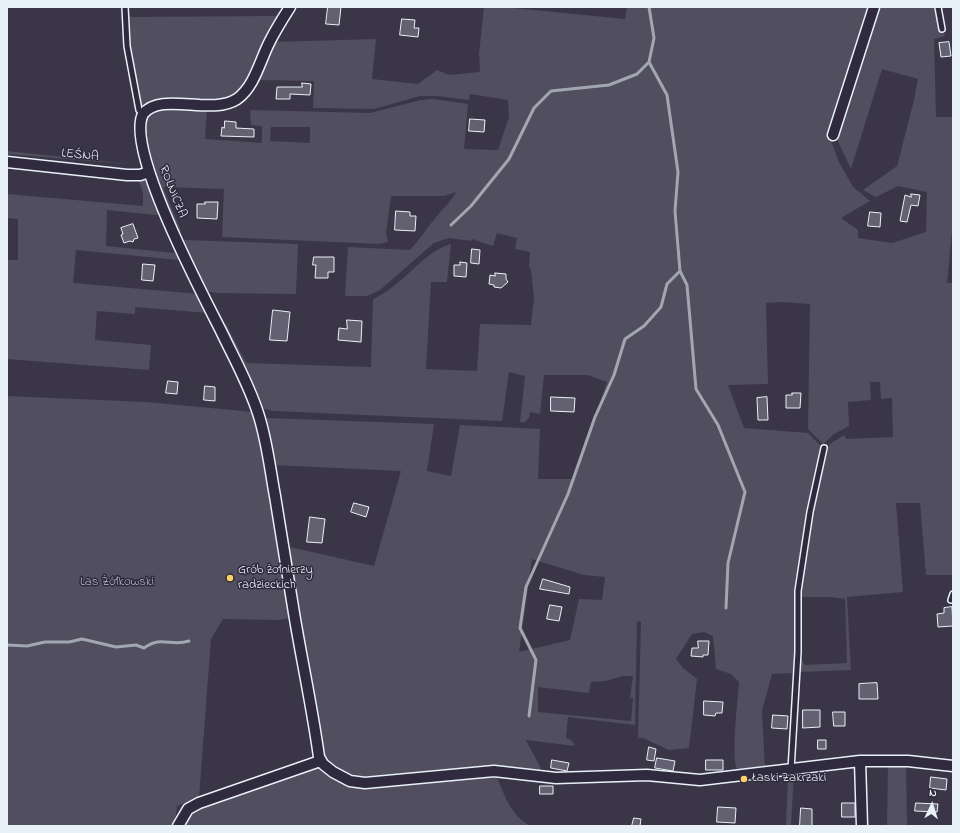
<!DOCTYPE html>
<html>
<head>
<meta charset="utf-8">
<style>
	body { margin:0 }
	#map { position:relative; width:960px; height:833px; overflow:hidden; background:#3a3648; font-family:"Indie Flower",sans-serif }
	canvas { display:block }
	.frame { position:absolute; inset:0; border:8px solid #e8f1f8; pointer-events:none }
	.north { position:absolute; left:912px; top:785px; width:40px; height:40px; -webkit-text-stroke:3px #2f2a3d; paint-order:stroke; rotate:4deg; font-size:11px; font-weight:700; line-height:16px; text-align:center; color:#e8f1f8 }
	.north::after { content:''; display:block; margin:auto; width:14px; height:18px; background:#e8f1f8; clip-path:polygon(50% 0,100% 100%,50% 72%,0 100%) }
</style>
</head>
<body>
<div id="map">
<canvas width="960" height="833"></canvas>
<div class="frame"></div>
<div class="north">N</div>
</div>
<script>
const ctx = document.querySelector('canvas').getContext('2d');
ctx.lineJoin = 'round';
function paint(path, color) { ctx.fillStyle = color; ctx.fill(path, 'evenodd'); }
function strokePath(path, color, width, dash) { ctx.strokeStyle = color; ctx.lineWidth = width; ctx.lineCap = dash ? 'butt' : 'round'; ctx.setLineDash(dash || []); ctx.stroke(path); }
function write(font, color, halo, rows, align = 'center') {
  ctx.font = font + ' "Indie Flower",sans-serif'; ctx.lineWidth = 3; ctx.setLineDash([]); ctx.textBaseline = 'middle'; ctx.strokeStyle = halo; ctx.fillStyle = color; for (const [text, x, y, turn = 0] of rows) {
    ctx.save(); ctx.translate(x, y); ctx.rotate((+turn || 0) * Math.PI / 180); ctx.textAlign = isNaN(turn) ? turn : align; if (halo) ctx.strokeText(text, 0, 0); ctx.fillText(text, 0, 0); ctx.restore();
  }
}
const green = new Path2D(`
	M484 7H503L625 19 627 7H871L830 138 839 162 853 187 870 201 841 218 858 230V238L892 243 926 232 927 192 898 186 876 197 863 190 897 166 914 100 918 79 882 69 851 169 835 135 877 7H936L938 23 945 36 934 39 936 117H953V221L947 283H953V575H926L920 503H896L903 592 847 597 851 670 799 672V655L805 665 847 663 845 599 830 597H800L811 516 826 450 830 444 844 435 846 439 893 437 892 398 881 399 880 382H870L871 400 848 402 849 426 834 434 823 444 808 429 810 304 782 302 766 303 768 384 728 385 744 428 808 433 822 447 811 497 796 586 794 603 796 651 794 673 772 674 762 711 765 769 738 771C730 758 738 700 739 682L731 674 716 669 713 636 704 632 692 634 676 659 683 668 697 679 689 748 669 750 643 738H638L641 622 637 621 635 725 568 717 566 738 571 740 575 746 526 740 540 767V774L510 768 373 778 346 773 336 768 324 759 297 613 290 547 374 566 401 471 273 465 265 420 266 418 434 424 427 471 451 476 460 425 540 429 538 479H573L607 382 588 375H544L540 414 530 412 529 418 525 422H520L525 376 509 372 502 421 273 411 264 409 260 404 221 325 226 324 246 363 371 367 373 299C402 287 423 251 451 244L447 282H431L426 369 477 371 480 324 531 325 534 298 531 270 529 267 530 252 515 249 517 238 497 233 493 246 472 239 471 241 449 238 434 243 380 290 367 296H345L348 247 410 250C421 238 428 226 438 215 444 207 452 201 456 192L444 196H391L386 234 388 242 379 244 222 237 224 189 163 187 181 231H178C166 217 144 150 144 132 144 125 146 117 152 112 163 105 193 108 207 108L205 139 262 143V126L251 125 250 110 370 113 421 100 433 99 468 104 464 149 498 150 509 117 508 100 470 94 469 100 437 96H420L374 109 313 108 314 81 257 80 273 42 376 39 372 79 418 84 437 70 449 75 480 72 479 54ZM271 127H310V143L270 141ZM532 559 584 575 605 577 602 600 579 599 570 640 519 652ZM622 676H633L630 698H633L631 721 538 712V687L589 693 591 682 606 681Z
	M282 14 244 87 222 100 143 108 141 106 129 41 128 17 274 16Z
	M7 151 137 165 7 154Z
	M139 181H145L151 188 159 214 156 215 107 210 106 246 175 253 162 221 158 220H165L184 264 179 260 76 250 73 283 199 294 209 313 135 307V314L97 311 95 340 151 345 149 370 7 359V260H18V219L7 218V194L143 206V193Z
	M184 240 298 244 296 294 217 293 206 291 183 244Z
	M7 396 146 402 254 412 260 449 265 463 289 618 279 620 223 619 211 639 199 798 177 806 174 826H7Z
	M888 762 906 765 907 826H887Z
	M313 766 321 767 349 782 491 775 497 777C505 797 511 815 530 826H182L195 808Z
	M794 773 791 826H786L788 778 759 780V776Z`);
const stream = new Path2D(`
	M649 7 654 38 649 62 667 95 678 172 675 211 680 271 687 285 696 389 718 425 745 492 728 563 726 608
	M451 225 471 206 509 159 534 108 551 91 609 85 637 74 649 62
	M7 645 27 646 45 642H69L82 639 116 647 136 645 144 648C162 635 170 647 189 641
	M529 716 536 660 520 628 526 587 568 494 595 417 614 375 625 339 644 326 661 307 667 284 680 271`);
const building = new Path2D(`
	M328 7H341L339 25 326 24Z
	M402 19 415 20 414 28H419L418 37 400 35Z
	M949 42 951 56 941 57 939 43Z
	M302 83 311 84 310 95 290 94V99H276L277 87H302Z
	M470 119 485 120 484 132 469 131Z
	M225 121 236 122V128L254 129V137L221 136 222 127 224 128Z
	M911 194 920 195 918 206 911 205 907 222 900 221 905 195 911 197Z
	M205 202H218L217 219 197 218V204H205Z
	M396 211 410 212V216H416L415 231 395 230Z
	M870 212 881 213 880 227 868 226Z
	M133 224 138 238 134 239 133 242 130 241 124 243 121 235 123 234 121 228Z
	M472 249 480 250 479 264 471 263Z
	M314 257H334V272H328V278H315L316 265H313Z
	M460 262 467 263 466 277 454 276V265H460Z
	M143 264 155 265 153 281 142 280Z
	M495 273 506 274V279L508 282 501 288 494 287V285L489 284 490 275 495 276Z
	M273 310 290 312 287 341 270 340Z
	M347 320 362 321 361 342 338 340 339 328 347 329Z
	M168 381 178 382 177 394 166 393Z
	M205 386 215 387V401L204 400Z
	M792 393H801L800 408H786V395H792Z
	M551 397 575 398 574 412 551 411Z
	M767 397 768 420H758L757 398Z
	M354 503 369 507 366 517 351 512Z
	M310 517 325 519 322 543 307 542Z
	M543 579 570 587 569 594 540 589Z
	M550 605 562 607 559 621 547 619Z
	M952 607 953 626 938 627 937 614 944 613V608Z
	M698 641H709L708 655H703V657L691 656 692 648H698Z
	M877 683 878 699H859V684Z
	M704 701 723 702 722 713H716L715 716 704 715Z
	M803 710H820V727L803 728Z
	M833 712H845V726H834Z
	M773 715 788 716 787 729 772 728Z
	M818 740H826V749H818Z
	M649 747 656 749 654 761 647 760Z
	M657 758 675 761 673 771 655 768Z
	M552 760 569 763 567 771 551 768Z
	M706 760H723V770H706Z
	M931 777 947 779 946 790 930 788Z
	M540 786H553V794H540Z
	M842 803H855V817H842Z
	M916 803 938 804 937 812 915 811Z
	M718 807 736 808 735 823 717 822Z
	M801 808 812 809V826H800Z
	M634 818 641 819 640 826H632Z`);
const service = new Path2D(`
	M125 7 127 46 139 110 143 114
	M938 7 942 29
	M951 600 953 594
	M791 770 798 652V591L810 512 824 448`);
const minor = new Path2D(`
	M290 7C283 18 276 29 270 41 260 60 255 86 237 99 211 116 161 91 143 114 125 149 203 295 222 333 235 360 249 385 258 413 267 440 270 469 275 496 281 533 287 570 293 607 301 657 312 706 319 757L323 764 333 772 350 781 365 783 494 771 556 778 647 775 700 780 860 761H908L953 766
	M833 135 874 7
	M7 162 127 175H140L149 172
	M860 761 862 826
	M178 826 188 809 199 803 320 761`);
const markers = [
	[230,578,4,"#ffd166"],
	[744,779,4,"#ffd166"]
];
const streetNames = [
	["LEŚNA",80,156,6],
	["ROLNICZA",172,192,68]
];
const poiNames = [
	["Grób żołnierzy",238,571],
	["radzieckich",238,586],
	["Łaski Zakrzaki",752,779]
];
const parkNames = [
	["Las Żółkowski",117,583]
];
paint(green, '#504e5f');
strokePath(stream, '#a2a6b1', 3);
paint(building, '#636171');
strokePath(building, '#e8f1f8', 1);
strokePath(service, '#e8f1f8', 8);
strokePath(minor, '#e8f1f8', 13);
strokePath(service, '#2f2a3d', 5);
strokePath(minor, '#2f2a3d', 10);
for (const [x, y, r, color] of markers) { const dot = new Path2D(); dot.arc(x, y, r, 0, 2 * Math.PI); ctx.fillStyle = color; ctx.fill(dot); strokePath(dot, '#2f2a3d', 1.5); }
write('13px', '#e8f1f8', '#2f2a3d', streetNames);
write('13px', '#e8f1f8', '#2f2a3d', poiNames, 'left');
write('13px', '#b3b8c2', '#2f2a3d', parkNames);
</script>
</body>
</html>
